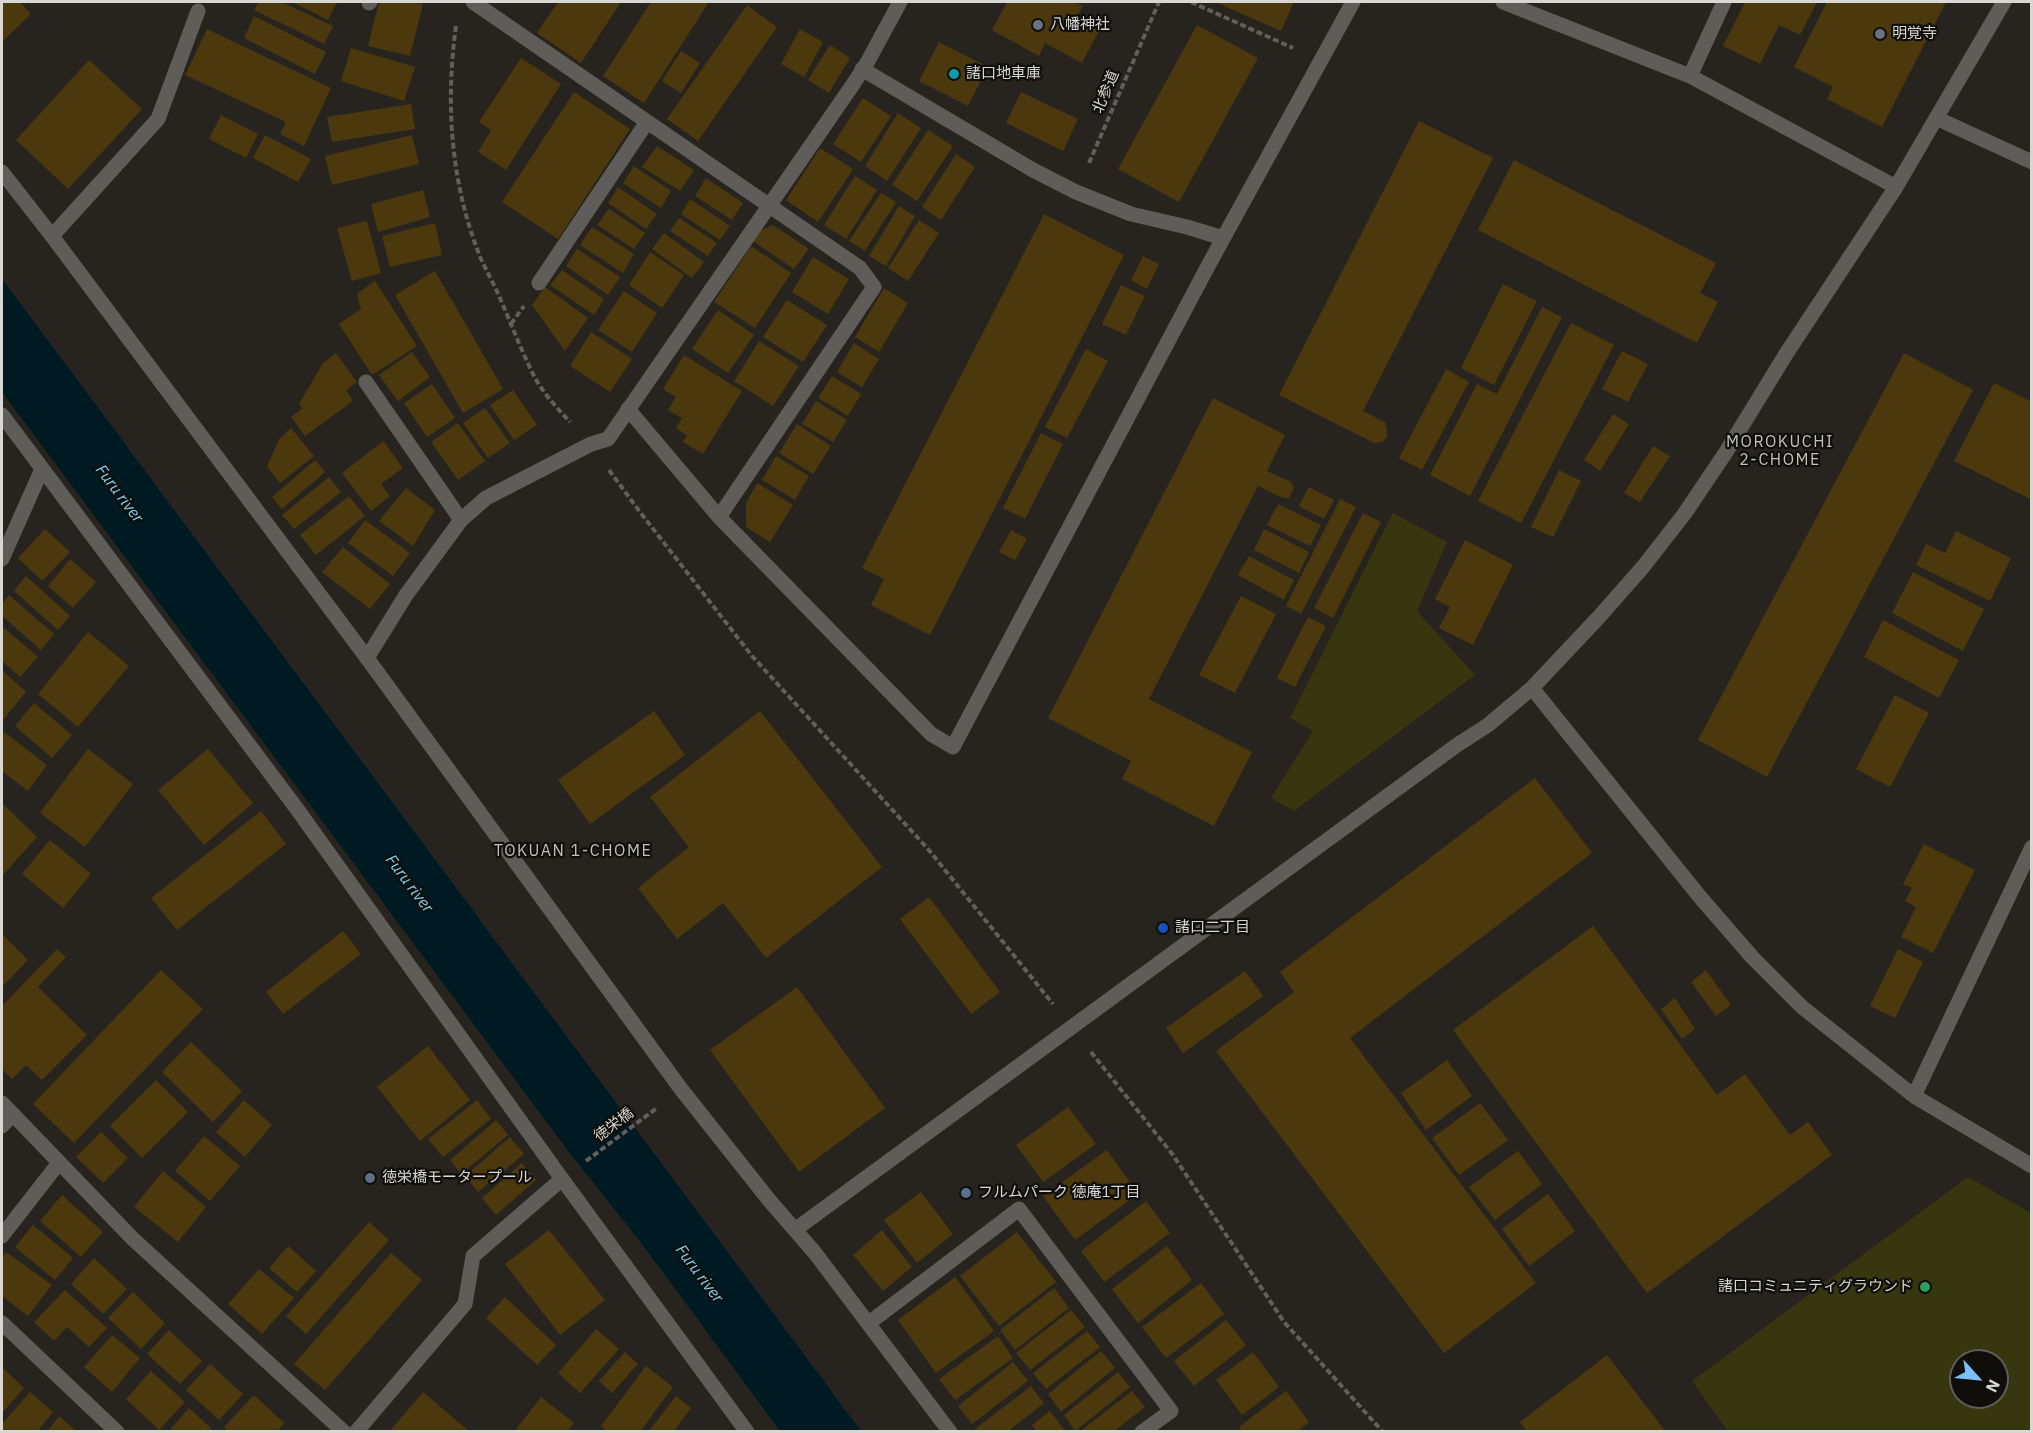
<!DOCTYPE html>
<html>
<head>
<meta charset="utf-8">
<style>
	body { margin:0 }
	#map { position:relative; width:2033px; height:1433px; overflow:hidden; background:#27241f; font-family:"IBM Plex Sans",sans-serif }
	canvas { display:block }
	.frame { position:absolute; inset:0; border:3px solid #d9d7d3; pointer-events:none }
	.north { position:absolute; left:1949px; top:1349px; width:60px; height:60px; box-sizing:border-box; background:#0f0e0b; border:2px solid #605e5b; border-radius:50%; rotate:117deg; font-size:16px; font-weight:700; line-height:24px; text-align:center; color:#d9d7d3 }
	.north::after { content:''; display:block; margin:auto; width:21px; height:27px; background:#7abff8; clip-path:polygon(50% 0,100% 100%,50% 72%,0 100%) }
</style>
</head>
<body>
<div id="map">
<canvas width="2033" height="1433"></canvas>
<div class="frame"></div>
<div class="north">N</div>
</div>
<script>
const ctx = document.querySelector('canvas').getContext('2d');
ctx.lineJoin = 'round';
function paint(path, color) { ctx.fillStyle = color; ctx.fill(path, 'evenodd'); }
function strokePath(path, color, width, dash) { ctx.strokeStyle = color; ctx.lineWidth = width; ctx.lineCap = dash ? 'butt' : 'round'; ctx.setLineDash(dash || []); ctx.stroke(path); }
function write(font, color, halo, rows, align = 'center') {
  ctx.font = font + ' "IBM Plex Sans","Noto Sans JP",sans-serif'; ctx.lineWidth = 4.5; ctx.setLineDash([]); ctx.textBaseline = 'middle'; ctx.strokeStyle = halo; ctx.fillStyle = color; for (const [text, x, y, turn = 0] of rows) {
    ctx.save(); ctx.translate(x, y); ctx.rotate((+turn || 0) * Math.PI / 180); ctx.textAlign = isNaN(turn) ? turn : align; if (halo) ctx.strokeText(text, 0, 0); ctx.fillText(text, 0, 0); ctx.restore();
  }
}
const green = new Path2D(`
	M1393 513 1447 542 1417 611 1475 675 1294 811 1271 798 1313 731 1290 718Z
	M1968 1177 2031 1213V1431H1728L1692 1381ZM1961 1361H1997V1397H1961Z`);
const water = new Path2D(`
	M2 279 861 1431H780L642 1244 569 1152 2 392Z`);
const building = new Path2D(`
	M2 2H20L31 14 2 42Z
	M258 2H282L333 26 324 44 254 10Z
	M292 2H337L328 20Z
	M379 2H411L423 4 410 56 368 46Z
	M558 2H621L581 63 537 33Z
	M651 2H709L644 103 603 76Z
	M1007 2H1075L1083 6 1077 16 1100 29 1082 63 1045 43 1039 56 992 30Z
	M1215 2H1294L1281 31Z
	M1745 2H1817L1800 35 1779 25 1760 64 1723 46Z
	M1827 2H1946L1882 127 1827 99 1833 87 1794 67Z
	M747 5 777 27 698 141 667 119Z
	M254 16 326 52 315 74 244 38Z
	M1197 25 1258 58 1179 202 1118 169Z
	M207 29 331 88 304 146 280 134 286 122 185 75Z
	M800 29 823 42 804 77 781 64Z
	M939 42 988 67 968 106 919 81Z
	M830 45 850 58 829 93 808 80Z
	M351 48 415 67 404 101 341 81Z
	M681 51 700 63 681 93 662 81Z
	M521 58 561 84 506 170 478 152 491 130 479 122Z
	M89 60 142 109 68 189 16 140Z
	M574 92 630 129 558 239 502 202Z
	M1021 92 1078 119 1063 151 1006 123Z
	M863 98 891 116 861 162 833 144Z
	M411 104 415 129 332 142 327 117Z
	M898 113 921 128 887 181 865 166Z
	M221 115 258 134 246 158 209 139Z
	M1419 121 1493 158 1363 411 1385 422 1387 431V437L1382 442 1374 443 1279 395Z
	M928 130 953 146 917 201 892 185Z
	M265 135 311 159 298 182 253 158Z
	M412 135 419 164 332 185 325 156Z
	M657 146 694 170 680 191 642 167Z
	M820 148 853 169 818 222 786 200Z
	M956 154 975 167 941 220 922 207Z
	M1514 160 1716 263 1700 293 1718 302 1697 343 1478 230Z
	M634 166 671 191 661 208 623 183Z
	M855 176 877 190 846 239 824 225Z
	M706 178 743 203 732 220 695 196Z
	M618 187 657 214 646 229 608 203Z
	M423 190 430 217 378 232 371 204Z
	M881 193 896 202 865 251 849 241Z
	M690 199 730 226 720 240 681 214Z
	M899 206 915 216 886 266 869 256Z
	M609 209 645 233 634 249 597 225Z
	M1044 214 1124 255 930 635 871 605 884 579 862 568Z
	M679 218 717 243 708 256 670 231Z
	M919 220 939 233 908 281 888 268Z
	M367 221 381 273 352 281 337 228Z
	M435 223 442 255 390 267 382 236Z
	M773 225 809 249 794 269 753 241 760 231Z
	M592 227 634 254 623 273 580 245Z
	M664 233 704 262 692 278 652 249Z
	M751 246 791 273 755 328 714 302Z
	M577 249 620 277 608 295 566 266Z
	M650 252 684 275 662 308 629 285Z
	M1143 256 1159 264 1147 289 1131 280Z
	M813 257 849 279 828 314 792 292Z
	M562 270 604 299 594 315 550 285Z
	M435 271 503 389 463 413 395 295Z
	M375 281 417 346 372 375 339 324 361 309 357 294Z
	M1503 284 1537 301 1494 385 1461 368Z
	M1121 285 1145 296 1126 335 1102 324Z
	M545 287 588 318 565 351 532 305Z
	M884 288 908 303 879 352 855 337Z
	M624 291 657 313 632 352 598 330Z
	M787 300 827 325 803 362 763 337Z
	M1542 307 1562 317 1470 496 1430 475 1477 384 1497 394Z
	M718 310 754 335 728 373 692 349Z
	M1571 323 1614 345 1521 523 1478 501Z
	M591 332 632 359 610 392 570 366Z
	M759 341 799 366 773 406 734 381Z
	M854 343 879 359 862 387 837 372Z
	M1086 349 1108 361 1067 438 1045 427Z
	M1622 351 1648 364 1628 402 1602 389Z
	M412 352 430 377 398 401 379 375Z
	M336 353 357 382 346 390 353 401 305 436 291 417 303 408 299 404 323 363Z
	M1904 353 1973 390 1767 777 1698 740Z
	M684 355 742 391 703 454 683 442 687 436 676 428 682 418 668 410 676 397 663 389Z
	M1446 369 1469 382 1422 470 1399 458Z
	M832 376 861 394 848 416 818 398Z
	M1994 383 2032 402V500L1954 461Z
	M432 384 455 418 427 437 404 403Z
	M513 390 537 425 514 440 490 405Z
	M1213 398 1285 435 1267 471 1291 482 1294 488 1289 498H1283L1258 486 1149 699 1252 752 1214 826 1122 779 1131 761 1048 718Z
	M816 401 847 420 833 442 802 424Z
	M485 408 510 443 488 458 463 423Z
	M1613 414 1629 424 1600 471 1584 460Z
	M458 423 485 461 458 480 431 442Z
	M797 424 831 446 813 474 779 453Z
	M291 428 314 456 280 483 267 467 279 439Z
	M1041 433 1063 444 1025 519 1003 508Z
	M383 441 403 468 381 484 390 496 371 511 342 473Z
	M1653 446 1670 456 1640 502 1624 493Z
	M776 456 809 476 795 500 762 480Z
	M315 460 325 472 282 509 272 497Z
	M1559 470 1581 481 1553 537 1531 527Z
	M329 477 341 492 294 529 282 515Z
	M757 483 793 505 770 542 746 527V503Z
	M1309 487 1334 500 1324 519 1299 506Z
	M406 488 435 510 413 546 379 521Z
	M349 496 365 516 316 555 300 535Z
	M1340 499 1356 507 1301 614 1286 606Z
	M1278 504 1321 525 1310 546 1267 525Z
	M1363 513 1381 522 1333 618 1314 608Z
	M365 520 410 553 393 576 348 543Z
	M45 529 70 552 42 581 18 558Z
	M1264 529 1309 552 1299 573 1254 550Z
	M1011 530 1027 539 1015 560 999 552Z
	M1956 531 2011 558 1990 601 1916 565 1926 544 1945 553Z
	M1465 540 1513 565 1473 645 1439 628 1450 607 1435 599Z
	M343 547 390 584 370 609 322 572Z
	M1249 556 1294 580 1284 600 1238 575Z
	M70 559 96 582 73 608 48 586Z
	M1913 572 1984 609 1963 651 1892 613Z
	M26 576 70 616 58 630 14 591Z
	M9 595 54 634 41 650 2 616V604Z
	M1241 596 1276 614 1235 693 1199 675Z
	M1308 617 1326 626 1295 687 1277 678Z
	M1883 620 1959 660 1939 698 1864 657Z
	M2 626 38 657 20 677 2 661Z
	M88 632 129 666 78 727 38 694Z
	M2 670 26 692 2 721Z
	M1895 695 1929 713 1890 787 1856 769Z
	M34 703 72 735 52 758 15 726Z
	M654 711 685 755 590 824 558 780Z
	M760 711 882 867 766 958 723 903 677 939 638 888 689 847 650 797Z
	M4 732 47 765 28 791 2 771V736Z
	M88 749 133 784 85 847 40 813Z
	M208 749 253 803 204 845 158 790Z
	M1535 778 1592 853 1350 1038 1536 1283 1444 1353 1216 1051 1294 992 1280 972Z
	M2 803 37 837 2 876Z
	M261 811 286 844 177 930 151 898Z
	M50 840 91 874 63 908 22 874Z
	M1924 844 1975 870 1933 953 1901 937 1916 907 1905 901 1912 888 1903 884Z
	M929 897 1000 992 971 1014 900 919Z
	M1593 926 1717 1095 1745 1074 1790 1135 1808 1122 1832 1155 1647 1293 1453 1030Z
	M343 931 361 954 283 1014 266 992Z
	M2 934 28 960 2 987Z
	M57 949 66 957 38 987 87 1035 42 1080 26 1065 12 1079 2 1069V1006Z
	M1898 949 1923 962 1895 1018 1870 1006Z
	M161 970 203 1009 74 1143 33 1104Z
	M1706 970 1731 1005 1716 1016 1691 982Z
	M1245 971 1263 996 1183 1053 1166 1028Z
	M797 987 885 1108 799 1172 710 1050Z
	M1675 998 1695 1029 1682 1039 1661 1009Z
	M191 1042 242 1091 213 1122 162 1072Z
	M428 1046 470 1100 420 1141 377 1087Z
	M1447 1060 1472 1096 1426 1130 1401 1093Z
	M156 1080 188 1112 142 1158 110 1126Z
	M244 1100 272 1125 245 1157 216 1132Z
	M477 1100 491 1119 443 1157 428 1139Z
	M1480 1103 1508 1140 1459 1175 1432 1138Z
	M1068 1107 1096 1144 1043 1182 1016 1145Z
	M496 1120 508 1135 461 1174 450 1160Z
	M101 1132 128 1158 103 1183 76 1157Z
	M204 1136 240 1166 210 1201 175 1171Z
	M510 1137 524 1154 478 1192 465 1176Z
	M1107 1150 1138 1194 1075 1240 1043 1196Z
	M1518 1151 1542 1184 1495 1220 1469 1187Z
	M522 1163 536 1180 496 1215 482 1198Z
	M163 1171 206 1207 178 1242 134 1207Z
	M921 1192 953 1234 917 1263 884 1220Z
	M1548 1194 1575 1231 1529 1266 1502 1229Z
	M62 1195 103 1232 81 1257 40 1221Z
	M1146 1201 1170 1233 1104 1282 1081 1251Z
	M369 1222 389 1240 306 1334 286 1316Z
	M33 1225 73 1258 55 1280 15 1247Z
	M549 1230 605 1300 560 1335 505 1264Z
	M882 1230 912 1267 883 1291 853 1255Z
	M1017 1232 1056 1282 999 1326 960 1276Z
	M288 1246 316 1271 297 1292 269 1268Z
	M1167 1246 1192 1280 1138 1323 1112 1289Z
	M6 1252 52 1285 28 1316 2 1296V1258Z
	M391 1253 422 1280 325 1390 294 1364Z
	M94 1258 127 1289 103 1314 71 1284Z
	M259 1269 294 1298 262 1334 228 1304Z
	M955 1277 994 1331 936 1373 898 1320Z
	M1201 1283 1224 1314 1166 1358 1142 1327Z
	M1054 1288 1069 1308 1015 1350 1000 1330Z
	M65 1290 107 1328 89 1347 67 1327 54 1341 34 1322Z
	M133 1292 165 1323 141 1349 108 1318Z
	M505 1297 556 1345 537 1365 486 1318Z
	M1071 1310 1085 1327 1030 1370 1016 1353Z
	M1226 1320 1246 1345 1194 1386 1174 1361Z
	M596 1329 619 1349 580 1393 558 1373Z
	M169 1330 202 1361 180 1384 147 1354Z
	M1087 1331 1100 1347 1046 1389 1033 1373Z
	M112 1335 140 1358 112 1392 84 1367Z
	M998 1336 1013 1358 955 1400 939 1379Z
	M1101 1351 1115 1368 1061 1412 1048 1394Z
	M625 1352 638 1364 612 1393 599 1381Z
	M1253 1352 1279 1387 1242 1415 1216 1380Z
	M1607 1355 1666 1432H1527L1520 1422Z
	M1013 1362 1028 1381 972 1424 958 1406Z
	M210 1364 243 1394 219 1420 186 1390Z
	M646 1366 673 1387 640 1432H608L601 1426Z
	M2 1367 24 1388 2 1413Z
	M151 1371 185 1402 159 1430 126 1399Z
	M1118 1372 1130 1387 1075 1431 1064 1415Z
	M1031 1386 1044 1403 1007 1432H977L975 1429Z
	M1132 1391 1145 1407 1113 1432H1079Z
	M1286 1391 1309 1422 1296 1432H1242L1239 1427Z
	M30 1392 53 1412 37 1432H2V1424Z
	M423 1392 470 1432H389Z
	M254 1395 284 1423 277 1432H229L224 1427Z
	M676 1396 691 1408 673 1432H648Z
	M541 1397 574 1423 567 1432H514Z
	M189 1408 215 1432H168Z
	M1050 1411 1066 1432H1037L1032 1425Z
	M59 1416 77 1432H47Z`);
const path = new Path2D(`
	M1191 2 1293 48
	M456 26C445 104 451 186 481 259 487 272 494 284 499 296 511 323 521 350 534 376 543 393 557 408 570 422
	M1089 163 1159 2
	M511 324 524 306
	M609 470 640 512 752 656 928 849 1053 1004
	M1091 1052 1173 1155 1284 1322 1383 1432
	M586 1161 657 1108`);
const service = new Path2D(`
	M473 2 860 268 874 287 719 517
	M52 236 158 119 198 11
	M539 283 647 122
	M366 382 461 520
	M2 559 42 469
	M2 1126 12 1115
	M2 1323 117 1432`);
const minor = new Path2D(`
	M1503 2 1690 76 1896 187
	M369 3 370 2
	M862 69 1033 170 1076 192 1131 214 1187 227 1223 238
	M1690 76 1724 2
	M1936 118 2032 162
	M628 409 719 517 931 734 953 747 1208 266 1353 2
	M2 415 297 809 562 1179 747 1432
	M367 658 406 595 461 520 486 498 591 444 608 439 854 83 868 61 900 2
	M1532 688 1700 897 1752 957 1802 1007 1914 1096 2032 1166
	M1914 1096 2032 847
	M2 1103 133 1239 344 1432
	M796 1229 1457 745 1488 725 1532 688 1598 618 1643 567 1685 513 1726 452 1786 354 1896 187 2004 2
	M2 1236 58 1164
	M869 1323 1019 1209 1171 1411 1142 1432
	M356 1432 465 1304 473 1256 562 1179`);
const tertiary = new Path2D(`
	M2 172 52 236 367 658 681 1089 769 1200 815 1253 950 1432`);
const markers = [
	[1038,25,6,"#6b7280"],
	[1880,34,6,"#6b7280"],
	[954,74,6,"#0f9aa8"],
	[1163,928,6,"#1a4fb4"],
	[370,1178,6,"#5c6f8a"],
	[966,1193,6,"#5c6f8a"],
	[1925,1287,6,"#2e9e5b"]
];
const poiNames = [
	["八幡神社",1050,25],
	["明覚寺",1892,34],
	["諸口地車庫",966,74],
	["諸口二丁目",1175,928],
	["徳栄橋モータープール",382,1178],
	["フルムパーク 徳庵1丁目",978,1193],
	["諸口コミュニティグラウンド",1913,1287,"right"]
];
const streetNames = [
	["北参道",1106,92,-67],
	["徳栄橋",614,1125,-37]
];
const neighbourhoodNames = [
	["MOROKUCHI",1780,442],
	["2-CHOME",1780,460],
	["TOKUAN 1-CHOME",573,851]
];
const waterNames = [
	["Furu river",119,494,53],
	["Furu river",409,884,53],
	["Furu river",699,1274,53]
];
paint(green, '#36370f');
paint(water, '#001a24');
paint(building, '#4c380d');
strokePath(path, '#625f5b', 4, [6, 3]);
strokePath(service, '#5f5d5a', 15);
strokePath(minor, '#5f5d5a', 15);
strokePath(tertiary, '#5f5d5a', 15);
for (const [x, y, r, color] of markers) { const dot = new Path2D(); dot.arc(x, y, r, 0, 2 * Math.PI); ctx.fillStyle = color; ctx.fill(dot); strokePath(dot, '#0f0e0b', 2); }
write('15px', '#d9d7d3', '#0f0e0b', poiNames, 'left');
write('15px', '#d9d7d3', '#0f0e0b', streetNames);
ctx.letterSpacing = '1.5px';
write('16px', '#c5c1ba', '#0f0e0b', neighbourhoodNames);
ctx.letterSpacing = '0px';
write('italic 16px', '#7fd3f4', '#0f0e0b', waterNames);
</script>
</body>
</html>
